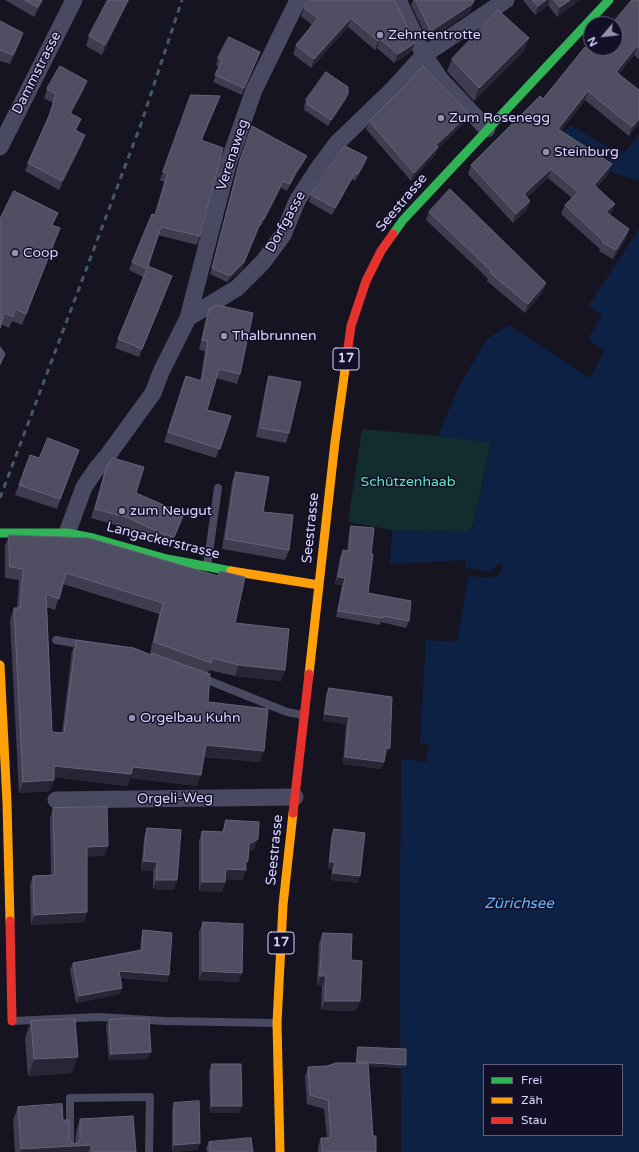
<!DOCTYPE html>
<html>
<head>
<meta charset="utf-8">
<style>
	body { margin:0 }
	#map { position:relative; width:639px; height:1152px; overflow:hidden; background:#161421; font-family:"Varela Round",sans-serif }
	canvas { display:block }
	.legend { position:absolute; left:483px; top:1064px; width:140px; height:72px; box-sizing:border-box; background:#130f26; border:1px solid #625e7d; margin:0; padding:5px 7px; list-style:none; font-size:12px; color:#d9d4ff }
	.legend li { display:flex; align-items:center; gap:8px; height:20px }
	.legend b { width:20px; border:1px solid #625e7d }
	.north { position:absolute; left:583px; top:16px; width:40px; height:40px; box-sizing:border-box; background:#130f26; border:1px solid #625e7d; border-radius:50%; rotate:242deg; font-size:11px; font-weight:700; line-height:16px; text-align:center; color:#d9d4ff }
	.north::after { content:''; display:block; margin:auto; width:14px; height:18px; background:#9591b1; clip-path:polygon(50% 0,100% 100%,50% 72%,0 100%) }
</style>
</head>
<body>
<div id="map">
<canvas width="639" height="1152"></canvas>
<ul class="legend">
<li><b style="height:5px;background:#30b455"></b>Frei</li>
<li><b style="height:5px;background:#ff9f0a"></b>Zäh</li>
<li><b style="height:5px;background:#e5322d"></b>Stau</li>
</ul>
<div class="north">N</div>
</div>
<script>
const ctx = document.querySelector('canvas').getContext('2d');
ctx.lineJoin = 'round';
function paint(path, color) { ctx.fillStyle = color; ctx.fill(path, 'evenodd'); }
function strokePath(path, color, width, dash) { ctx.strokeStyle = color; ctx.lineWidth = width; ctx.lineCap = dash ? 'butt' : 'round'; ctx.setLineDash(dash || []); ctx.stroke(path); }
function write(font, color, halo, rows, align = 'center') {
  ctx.font = font + ' "Varela Round",sans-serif'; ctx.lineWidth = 3; ctx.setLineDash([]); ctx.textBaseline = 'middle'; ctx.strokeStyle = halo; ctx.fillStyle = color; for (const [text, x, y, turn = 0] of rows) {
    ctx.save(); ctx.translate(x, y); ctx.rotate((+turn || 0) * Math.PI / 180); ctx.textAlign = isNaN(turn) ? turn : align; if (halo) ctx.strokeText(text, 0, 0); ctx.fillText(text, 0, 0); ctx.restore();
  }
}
const green = new Path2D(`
	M362 429 438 436 491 442 473 527 466 532 392 530 348 522Z`);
const water = new Path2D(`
	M570 125 609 148 610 146 624 153 639 135V181L611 172 559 139Z
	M639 229V1152H401L400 934 401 759 426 762 429 746 420 743 426 640 457 642 468 576 495 578 503 567 500 562 490 572 465 568 466 560 390 564 392 530 466 532 473 528 491 442 438 436 459 386 487 339 509 325 590 378 604 351 588 339 602 315 588 306ZM484 1065H622V1135H484Z`);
const lane = new Path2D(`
	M207 567 218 488
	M56 640 85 645
	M200 677 287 712 303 715
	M13 1021 99 1017 165 1021 275 1023
	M70 1152V1098L150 1097 149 1152`);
const street = new Path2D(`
	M398 0 424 55 441 80 487 129
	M0 147 74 0
	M188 318 228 164 254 90 298 0
	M67 533 84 487 97 468 108 455 153 393 161 372 188 318 237 288 263 262 283 235 297 201 317 170 337 143 394 88 424 55 506 0
	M56 800 295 797`);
const fast = new Path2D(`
	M393 234 403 220 609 0
	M0 533H67L93 538 167 559 231 571`);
const slow = new Path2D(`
	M231 571 319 585
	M0 665 7 803 10 921
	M309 674 335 442 347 355
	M280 1152 277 1023 283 905 293 813`);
const jam = new Path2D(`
	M347 355 351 326 366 281 381 251 393 234
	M293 813 309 674
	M10 921 12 1021`);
const rail = new Path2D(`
	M0 498 141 124 182 0`);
const wall = new Path2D(`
	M5 0H43L34 17Z
	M108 0H129L102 55 86 46 89 36Z
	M393 0 411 52 394 63 377 48 375 50 348 27 311 68 293 54 296 45 312 25 301 16 304 8Z
	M413 0H475L469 13 428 40 411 5Z
	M523 0H580L557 17 548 5 535 15Z
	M639 0V58L638 59 634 55 619 74 639 123 629 136 585 100 561 131 609 173 597 187 612 212 609 215 629 229 626 238 613 259 599 251 600 249 561 214 565 205 572 198 548 178 526 198 527 210 513 223 468 174 471 165 543 99 589 51Z
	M0 21 20 43 10 64 0 61Z
	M529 38 524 51 474 101 447 71 452 59Z
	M260 52 242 95 213 82 219 67 216 65 218 58Z
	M47 89 84 90 71 114 81 119 76 131 82 144 59 190 25 171 28 163 48 118 53 103 44 98Z
	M191 95 220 96 202 140 200 236 197 245 158 235 148 266 169 285 139 357 115 348 143 277 129 270 132 262 155 215 164 182 160 180Z
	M306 100H346L328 126 304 110 305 108 304 106Z
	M469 114 466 122 438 148 435 155 411 181 366 129 369 121Z
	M252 126 304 162 294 178 287 191 281 188 261 226 260 225 242 269 227 282 210 274 238 167Z
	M367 157 365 164 355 181 352 179 332 215 309 202 311 195Z
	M429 212 543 292 525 313 487 281 488 279 477 268 426 220Z
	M0 219 53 226 55 240 22 325 12 321 9 328 1 324Z
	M209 309 240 374 237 384 216 378 207 410 231 416 216 458 164 442 186 376 200 381 205 351 199 350 206 319Z
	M269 376 289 433 286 443 256 437 266 385Z
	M79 450 57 509 15 495 30 455 39 458Z
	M106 468 136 493 180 524 170 547 159 544 122 527 91 518Z
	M236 472 289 550 285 560 222 549 232 482Z
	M351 526 368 593 409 621 406 628 381 622 380 625 336 617 342 585 335 584 340 557 343 550 347 551 349 533Z
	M9 535 235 623 285 670 281 681 235 676 209 670 208 673V702L264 751 260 762 204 757 197 786 130 778 127 786 54 777 50 791 19 793 10 620 14 608H17L19 580 5 578V546ZM63 584 159 614 150 653H151V655L76 640 72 651 62 733 52 732 47 607 55 610Z
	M329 688 387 755H385L384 762 381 769 343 764 346 724 323 721 326 695Z
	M53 808 108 846 104 856H87V912L84 922 31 925 30 885 33 876 51 875 50 818Z
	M226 820 254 849 249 852 246 870 242 880 226 879 225 882 222 892 199 891V841L202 831 222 832Z
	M147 828 174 890 153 889V871H141L144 838Z
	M334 829 358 883 331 880 332 869H328L331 836Z
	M203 922 242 973 238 982 199 980V932Z
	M143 930 169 975 167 982 121 978 120 994 76 1003 70 970 73 963 140 950 141 937Z
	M323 933 351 960 356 1011 321 1010 322 986H317L319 943Z
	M109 1020 148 1059 109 1060 106 1026Z
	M31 1021 72 1073 28 1076 25 1038Z
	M358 1047 406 1065 404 1068 368 1066 373 1136 376 1152H318V1147L321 1138H327L324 1109 307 1104 305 1076 308 1067 327 1066 356 1063 357 1051Z
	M212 1064 239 1113H210L209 1071Z
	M174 1103 200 1143 197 1150 172 1152V1110Z
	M18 1107 63 1120 69 1139 72 1143 75 1144 76 1132 80 1119 136 1152H15L13 1120Z
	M209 1142 253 1152H207L206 1148Z`);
const shadedWall = new Path2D(`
	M42 0H43L34 17 38 7Z
	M128 0H129L102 55 105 45Z
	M474 0H475L469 13 428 40 431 31Z
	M546 0H550L548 5 535 15 538 6Z
	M570 0H580L557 17 560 7Z
	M351 18 348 27 311 68 314 59Z
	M23 33 20 43 10 64 13 55Z
	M529 38 524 51 474 101 479 88Z
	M380 39 377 48 375 50 378 41Z
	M415 43 411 52 394 63 398 54Z
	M637 46 634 55 613 81 616 72Z
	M260 52 258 59 242 95 244 88Z
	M87 81 84 90 67 122 70 113Z
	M588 91 585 100 555 138 558 129Z
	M348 94 346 100 328 126 331 120Z
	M220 96 217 104 198 149 201 140Z
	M469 114 466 122 438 148 435 155 411 181 414 173 436 145Z
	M81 119 78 127 72 139 75 130Z
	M639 119V123L629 136 632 127Z
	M85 135 82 144 59 190 62 181Z
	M307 156 304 162 294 178 287 191 290 184 296 172Z
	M367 157 365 164 355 181 358 174Z
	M612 164 609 173 591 193 594 185Z
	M551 169 548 178 520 203 524 194Z
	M355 173 352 179 332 215 335 208Z
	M283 181 281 188 261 226 264 219Z
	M530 201 527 210 513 223 516 214Z
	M615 204 612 212 603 221 606 212Z
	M260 225 242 269 227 282 230 276Z
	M629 229 626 238 613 259 616 250Z
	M172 276 169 285 139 357 142 349Z
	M546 283 543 292 525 313 528 304Z
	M5 354 1 365 0 367V364Z
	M184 514 180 524 170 547 174 537Z
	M338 577 345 578 342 585 335 584Z
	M239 665 285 670 281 681 235 676Z
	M325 714 349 717 346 724 323 721Z
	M206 745 264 751 260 762 201 756Z
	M386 748H390L387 755H383Z
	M345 757 384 762 381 769 343 764Z
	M54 766 133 767 201 775 197 786 130 778 127 786 50 777Z
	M54 780 50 791 19 793 23 782Z
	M258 839 254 849 245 854 249 844Z
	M108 846 104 856 83 857 87 847Z
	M144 861 157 862 153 871H141Z
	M248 861 242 880 222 879 226 869Z
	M330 862H335L332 869H328Z
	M333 873 360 876 358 883 331 880Z
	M156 880H177L174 890 153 889Z
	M202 882H225L222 892 199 891Z
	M87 912 84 922 31 925 34 915Z
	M119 971 169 975 167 982 117 977Z
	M203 971 242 973 238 982 199 980Z
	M320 976H326L322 986H317Z
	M122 988 120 994 76 1003 79 996Z
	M325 1001H360L356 1011 321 1010Z
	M151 1052 148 1059 109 1060 111 1054Z
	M78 1057 72 1073 28 1076 34 1059Z
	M357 1062 406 1065 404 1068 356 1065Z
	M212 1106H242L239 1113H210Z
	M200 1143 197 1150 172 1152 174 1145Z
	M91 1145 88 1152H20L21 1149Z`);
const building = new Path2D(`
	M25 0H42L38 7Z
	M108 0H128L105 45 89 36Z
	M308 0H393L395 1 415 43 398 54 380 39 378 41 351 18 314 59 296 45 318 18 304 8Z
	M416 0H474L472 4 431 31Z
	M533 0H546L538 6Z
	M554 0H570L560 7Z
	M632 0H639V48L637 46 616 72 639 90V119L632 127 588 91 558 129 612 164 594 185 615 204 606 212 629 229 616 250 602 242 603 241 565 205 578 192 551 169 524 194 530 201 516 214 471 165 540 96 543 99 585 47 589 51 591 48H615V24H612Z
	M498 10 529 38 479 88 452 59Z
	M0 21 23 33 13 55 0 50Z
	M229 37 260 52 244 88 215 75 222 60 218 58Z
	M60 66 87 81 70 113 81 119 75 130 85 135 62 181 28 163 49 116 56 94 47 89Z
	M423 66 469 114 436 145 438 147 414 173 369 121 404 87Z
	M326 72 348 87V94L331 120 307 104 308 101 306 100Z
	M191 95 220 96 201 140 223 148 200 236 161 227 148 266 172 276 142 349 118 339 147 269 132 262 152 214 155 215 168 173 163 172Z
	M252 126 307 156 296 172 290 184 283 181 264 219H262L244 262 230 276 212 268 240 160Z
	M345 146 367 157 358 174 355 173 335 208 311 195Z
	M450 189 546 283 528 304 490 273 491 271 480 260 429 212Z
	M14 191 58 213 52 225 60 228 26 314 15 309 13 317 4 313 0 328V219Z
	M217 305 253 313 240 374 219 369 207 410 231 416 220 449 168 432 186 376 202 381 208 341 202 340 209 309Z
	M0 347 5 354 0 364Z
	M269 376 301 382 289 433 260 428Z
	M48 438 79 450 60 499 19 485 30 455 39 458Z
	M113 458 144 467 136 493 184 514 174 537 163 534 126 517 95 509 106 468Z
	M236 472 269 477 263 512 293 515 289 550 226 539Z
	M351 526 374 528 371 554H373L368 593 411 601 409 621 383 616V618L338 611 345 578 338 577 343 550 349 551Z
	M9 535 89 538 218 576 220 571 245 577 235 623 289 629 285 670 239 665 212 658 211 663 154 642 163 603 66 573 59 599 46 594 52 732 64 733 76 640 134 648 151 655V653L210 674 208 702 268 709 264 751 206 745 201 775 133 767 131 774 54 766V780L23 782 14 608H20L23 569 10 567Z
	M329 688 392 697 390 748H386L384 762 345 757 349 717 325 714Z
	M107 807 108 846 87 847V912L34 915 33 876 55 875 53 808Z
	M226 820 259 822 258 839 249 844 248 861 245 862 246 870 226 869 225 882H202V831L223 832Z
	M147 828 181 830 177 880H156L157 862 144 861Z
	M334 829 365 833 360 876 333 873 335 862H330Z
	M203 922 243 924 242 973 203 971Z
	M143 930 172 933 169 975 119 971 122 988 79 996 73 963 142 950Z
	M323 933 352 934 351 960 362 961 360 1001H325L326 976H320Z
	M131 1018 149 1019 151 1052 111 1054 109 1020Z
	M75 1019 78 1057 34 1059 31 1021Z
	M358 1047 406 1049V1065L357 1062Z
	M336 1063H368L373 1136H376V1152H322L321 1138H331L328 1100 310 1095 308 1067 327 1066Z
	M212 1064H241L242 1106H212Z
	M199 1101 200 1143 174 1145V1103Z
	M62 1104 63 1120H69V1139L72 1143 74 1144 78 1143 80 1139V1119L133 1116 136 1152H92L91 1145 21 1149 18 1107Z
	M251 1138 253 1152H210L209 1142Z`);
const markers = [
	[380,35,4,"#9591b1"],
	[441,118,4,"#9591b1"],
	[546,152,4,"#9591b1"],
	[15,253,4,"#9591b1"],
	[224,336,4,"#9591b1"],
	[122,511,4,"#9591b1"],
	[132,718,4,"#9591b1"]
];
const shields = [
	[346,359,26],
	[281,943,26]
];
const shieldNames = [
	["17",346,359],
	["17",281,943]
];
const poiNames = [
	["Zehntentrotte",388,35],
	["Zum Rosenegg",449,118],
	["Steinburg",554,152],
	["Coop",23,253],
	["Thalbrunnen",232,336],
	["zum Neugut",130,511],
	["Orgelbau Kuhn",140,718]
];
const streetNames = [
	["Dammstrasse",37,73,-63],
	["Verenaweg",233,155,-72],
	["Seestrasse",402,203,-50],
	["Dorfgasse",286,222,-61],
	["Seestrasse",311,528,-84],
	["Langackerstrasse",163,541,14],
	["Orgeli-Weg",175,799,-1],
	["Seestrasse",275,850,-84]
];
const parkNames = [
	["Schützenhaab",408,482]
];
const waterNames = [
	["Zürichsee",519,904]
];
paint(green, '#132c2d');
paint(water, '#0d2144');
strokePath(lane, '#4a4962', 8);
strokePath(street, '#4a4962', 17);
strokePath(fast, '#30b455', 9);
strokePath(slow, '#ff9f0a', 9);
strokePath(jam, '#e5322d', 9);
strokePath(rail, '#43596b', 3, [6, 5]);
paint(wall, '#403d50');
paint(shadedWall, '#282635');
paint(building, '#504e63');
strokePath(building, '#66637b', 1);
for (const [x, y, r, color] of markers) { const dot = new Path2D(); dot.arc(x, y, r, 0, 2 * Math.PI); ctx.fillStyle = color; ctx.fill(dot); strokePath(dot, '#130f26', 1.5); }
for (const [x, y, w] of shields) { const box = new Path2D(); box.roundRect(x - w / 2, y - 11, w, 22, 3); ctx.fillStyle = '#130f26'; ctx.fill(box); strokePath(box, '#d9d4ff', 1); }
write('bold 13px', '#d9d4ff', null, shieldNames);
write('14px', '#d9d4ff', '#130f26', poiNames, 'left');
write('14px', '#d9d4ff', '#130f26', streetNames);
write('14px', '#5fe0c0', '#130f26', parkNames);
write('italic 15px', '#62b6ff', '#130f26', waterNames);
</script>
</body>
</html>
